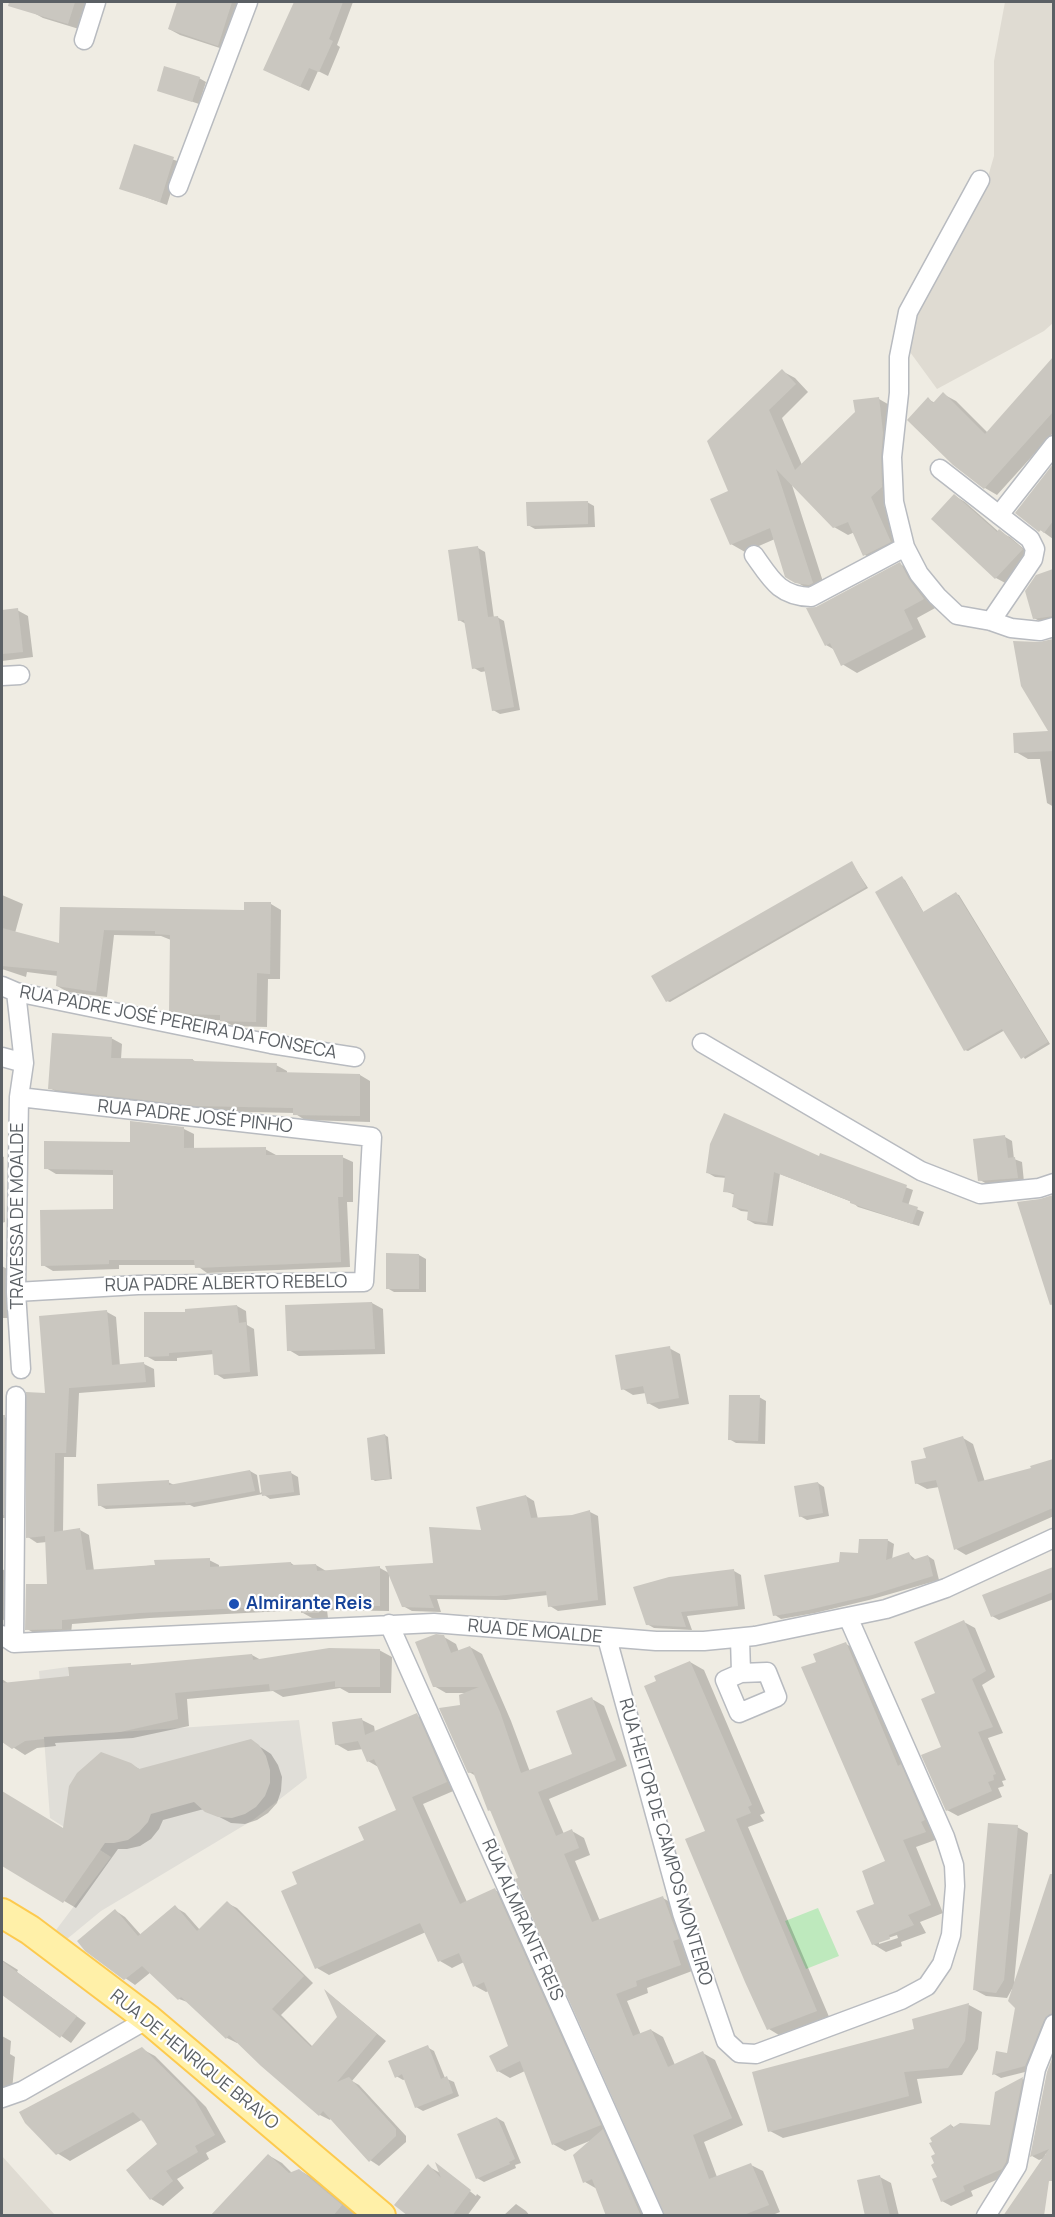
<!DOCTYPE html>
<html>
<head>
<meta charset="utf-8">
<style>
	body { margin:0 }
	#map { position:relative; width:1055px; height:2217px; overflow:hidden; background:#efece3; font-family:Manrope,sans-serif }
	canvas { display:block }
	.frame { position:absolute; inset:0; border:3px solid #5b6065; pointer-events:none }
</style>
</head>
<body>
<div id="map">
<canvas width="1055" height="2217"></canvas>
<div class="frame"></div>
</div>
<script>
const ctx = document.querySelector('canvas').getContext('2d');
ctx.lineJoin = 'round';
function paint(path, color) { ctx.fillStyle = color; ctx.fill(path, 'evenodd'); }
function strokePath(path, color, width, dash) { ctx.strokeStyle = color; ctx.lineWidth = width; ctx.lineCap = dash ? 'butt' : 'round'; ctx.setLineDash(dash || []); ctx.stroke(path); }
function write(font, color, halo, rows, align = 'center') {
  ctx.font = font + ' Manrope,sans-serif'; ctx.lineWidth = 4.5; ctx.setLineDash([]); ctx.textBaseline = 'middle'; ctx.strokeStyle = halo; ctx.fillStyle = color; for (const [text, x, y, turn = 0] of rows) {
    ctx.save(); ctx.translate(x, y); ctx.rotate((+turn || 0) * Math.PI / 180); ctx.textAlign = isNaN(turn) ? turn : align; if (halo) ctx.strokeText(text, 0, 0); ctx.fillText(text, 0, 0); ctx.restore();
  }
}
const industrial = new Path2D(`
	M68 1667 73 1735 299 1720 307 1778 253 1820 101 1911 67 1939 56 1930 111 1857 50 1818 39 1671Z`);
const education = new Path2D(`
	M1005 2H1053V323L1044 331 937 389 910 352 918 310 985 187 994 156V61Z
	M2 2156 55 2215H2Z`);
const green = new Path2D(`
	M818 1908 839 1956 806 1969 785 1921Z`);
const shadow = new Path2D(`
	M35 2H88L79 29 43 18 32 12Z
	M178 2H245L229 51 180 35 169 29Z
	M295 2H353L337 45 340 47 328 76 318 71 309 91 265 70Z
	M199 78 206 82 199 104 158 90Z
	M135 146 180 162 167 205 121 188Z
	M1054 359V432L997 495 985 488 928 399 935 403 943 394 956 401 988 433Z
	M782 371 795 378 808 392 782 418 802 465 879 399 893 407 895 494 884 505 904 549 878 563 865 555 855 532 848 535 834 527 791 482 826 591 810 590 786 576 775 539 745 552 731 544 730 492Z
	M1054 468V538L1053 539 1017 513Z
	M955 496 965 502 999 532 1010 537 1032 556 1007 584 996 578Z
	M587 502 594 506 595 527 535 529 528 525Z
	M478 548 485 552 494 618 497 617 504 621 520 710 500 714 493 710 487 671 481 672 474 668 466 624 459 620Z
	M900 564 914 572 937 607 917 618 926 637 857 673 842 664 835 650 826 645 817 608Z
	M1054 571V620L1041 622 1034 618 1037 576Z
	M17 610 28 616 33 657 2 661V611Z
	M1054 640V807L1047 803 1040 759H1028L1016 752 1051 732 1043 643Z
	M852 863 868 888 670 1002 667 1001Z
	M902 878 905 880 924 913 956 894 959 895 1050 1044 1025 1059 1005 1030 968 1051 965 1050Z
	M2 895 23 904 15 933 61 945 62 908 245 912 271 904 281 910 280 979H268L267 1027 233 1026 222 1020H195L182 1017 171 1011V940L161 936 114 935 107 997 68 992 57 986 58 976 27 972 26 977 2 969Z
	M111 1038 122 1044 121 1059 193 1060 198 1063 276 1065 287 1071V1074L360 1075 370 1081V1122L305 1120 294 1113 208 1111 60 1094 50 1088Z
	M184 1129 194 1134V1149H265L276 1155V1157H342L353 1162V1202H347L350 1267 207 1273 196 1265H119V1269L53 1271 43 1265 115 1210V1175L56 1174 46 1168Z
	M1005 1137 1012 1141 1014 1159 1022 1162 1024 1182 987 1184 980 1180Z
	M821 1155 913 1190 908 1206 924 1212 919 1226 858 1207 852 1202 780 1174 773 1226 755 1224 748 1220 750 1212 741 1211 734 1207 735 1195 725 1191 727 1178 715 1177 708 1173 820 1158Z
	M2 1156 4 1157 5 1222 2 1223Z
	M1054 1197V1312L1019 1203 1043 1200Z
	M419 1255 426 1259V1292H394L387 1288Z
	M2 1266 7 1269 9 1318H2Z
	M372 1303 383 1309 385 1354 299 1356 289 1350Z
	M237 1306 246 1311 247 1325 254 1329 258 1376 224 1379 216 1374 214 1354 177 1358V1361H155L146 1356 187 1313Z
	M107 1312 116 1317 120 1366 144 1364 154 1369 155 1387 79 1393 76 1457H64L63 1532 80 1530 89 1535 94 1571 209 1560 219 1565V1568L291 1563 295 1566 316 1565 326 1571 380 1568 389 1573V1611L327 1610 328 1618H312L303 1613V1610L150 1618 72 1624 71 1634H36L27 1629 49 1586 47 1542 37 1543 28 1537 47 1394Z
	M669 1348 680 1354 689 1404 659 1409 648 1403 646 1393 633 1395 623 1389Z
	M759 1397 766 1401 765 1444 736 1443 729 1439Z
	M2 1416 11 1420 10 1518H2Z
	M385 1435 388 1437 392 1479 375 1481 372 1479 368 1440Z
	M963 1438 973 1444 985 1482 1033 1470 1032 1467 1054 1460V1516L966 1555 956 1549 939 1487 927 1489 916 1483 928 1460Z
	M250 1471 257 1475 260 1493 291 1473 298 1477 300 1495 270 1499 263 1494 194 1507 190 1505 106 1509 99 1505 168 1482 176 1486Z
	M818 1483 824 1487 829 1516 807 1520 800 1516Z
	M526 1496 534 1501 538 1519 573 1516 590 1512 598 1516 606 1605 558 1611 550 1606 548 1595 506 1600 437 1599 441 1612 412 1611 403 1606 434 1564 483 1532Z
	M887 1540 894 1544 892 1560 909 1554 916 1560 928 1556 934 1560 939 1580 869 1600 815 1613 781 1619 775 1615 841 1563Z
	M2 1569 15 1576V1627L2 1619Z
	M1049 1570 1054 1572V1599L999 1620 992 1616Z
	M734 1571 741 1575 745 1609 687 1616 692 1630 654 1628 647 1624Z
	M964 1622 975 1628 995 1677 982 1685 1003 1733 988 1738 1006 1780 1002 1781 1004 1786 998 1788 1002 1797 958 1816 947 1810 937 1694Z
	M444 1637 456 1644 459 1652 470 1647 482 1654 511 1721 530 1772 574 1755 592 1699 604 1706 627 1766 549 1799 564 1834 572 1831 584 1838 590 1855 575 1861 600 1921 663 1898 675 1905 690 1945 684 1947 692 1971 647 1988 648 1993 627 2001 641 2035 651 2030 663 2037 675 2065 703 2053 715 2060 743 2125 704 2142 717 2177 751 2165 763 2171 780 2212 770 2216H666L493 1812 489 1810 476 1776 469 1772 461 1706 468 1693H446L434 1686Z
	M846 1644 859 1651 938 1839 916 1847 943 1913 920 1922 926 1933 901 1942 902 1946 886 1952 873 1944 876 1905 887 1862 818 1663ZM897 1935 898 1938 879 1944V1941Z
	M379 1650 392 1657 391 1693H349L340 1688 283 1697 273 1691 187 1699 189 1726 133 1738 55 1743 56 1746 37 1748 25 1755 2 1740V1679L9 1684 70 1677 130 1665 134 1666 252 1655 261 1660Z
	M690 1662 704 1670 765 1813 760 1815 764 1821 748 1827 830 2019 782 2037 769 2029 658 1682Z
	M416 1715 428 1722 458 1789 423 1804 462 1891 467 1902 495 1890 507 1897 612 2131 607 2133 615 2138 650 2216H608L597 2189 585 2182 592 2140 565 2151 553 2144 525 2071 510 2078 498 2071 491 2056 510 2046 489 1991 486 1992 475 1986 464 1962 452 1968 440 1961 426 1932 329 1975 317 1968 299 1885 366 1841 398 1811 380 1768 368 1761 363 1749 348 1751 336 1744 362 1720 374 1726 375 1732Z
	M250 1740 271 1754 278 1765 282 1777 281 1791 277 1803 268 1813 257 1820 245 1824 231 1823 204 1809 163 1820 159 1829 151 1839 140 1846 127 1849H118L76 1908 2 1864V1792L64 1830 130 1764 141 1770Z
	M1017 1827 1028 1833 1014 1983 1054 1887V2021L1033 2070 1001 2078 994 2074 1008 2055 1017 2008 1012 1989 1007 1998 986 1996 975 1990Z
	M227 1903 237 1908 313 1983 281 2015 313 2047 338 2017 328 1993 386 2041 352 2081 359 2085 406 2136V2142L379 2166 370 2160 331 2118 330 2120 320 2115 238 2042 237 2043 227 2038 190 2003 179 1999 151 1972 135 1985 86 1950 116 1911 125 1917 141 1935 175 1907 185 1913 200 1930Z
	M2 1960 18 1970 17 1972 86 2023 71 2043 3 1994 2 1996Z
	M969 2005 982 2012 978 2049 962 2075 917 2079 922 2103 783 2138 770 2131 916 2030Z
	M2 2036 11 2041 10 2054 15 2057 12 2091 2 2090Z
	M427 2047 434 2051 445 2078 454 2082 459 2096 423 2111 416 2107 406 2079 403 2080 396 2076Z
	M142 2049 155 2056 206 2107 226 2142 206 2153 209 2159 177 2179 184 2188 163 2206 151 2199 159 2145 143 2119 70 2161 57 2153Z
	M1054 2060V2153L1045 2154V2158L1039 2160 1032 2156 1048 2073Z
	M1023 2079 1031 2084 1010 2174 971 2191 973 2196 951 2206 942 2201 937 2155 951 2125 955 2128 992 2127 996 2093Z
	M497 2118 504 2122 521 2163 515 2165 516 2168 484 2182 477 2178Z
	M268 2155 282 2163 292 2173 299 2170 313 2178 355 2214 353 2216H221Z
	M437 2165 476 2196 477 2194 481 2197 467 2216H410L428 2166 440 2173Z
	M880 2177 891 2183 899 2216H866Z
	M516 2204 526 2211 530 2216H503Z`);
const building = new Path2D(`
	M9 2H75L68 24 8 6Z
	M177 2H232L218 46 168 29Z
	M294 2H343L329 39 333 41 319 72 309 68 300 87 263 70Z
	M164 66 200 77 192 102 157 91Z
	M134 144 174 157 160 202 119 189Z
	M1053 357V412L984 489 953 465 907 420 928 397 933 403 943 392 985 434Z
	M782 369 796 384 769 410 795 470 855 412 853 400 879 397 883 433 881 457 882 487 871 497 891 542 863 556 848 522 833 528 776 469 813 583 809 585 795 583 785 577 770 528 730 545 710 499 728 491 707 441Z
	M1053 464V521L1044 533 1041 530 1039 532 1015 513Z
	M954 494 997 532 999 529 1023 549 995 579 931 519Z
	M588 501V524L527 526 526 502Z
	M478 546 488 617 498 616 514 707 492 711 484 667 472 669 464 620 458 621 448 550Z
	M900 562 909 579 924 599 904 610 913 629 841 666 830 643 825 646 806 608 816 607Z
	M1053 569V616L1033 619 1025 591 1036 575Z
	M18 608 23 652 2 654V610Z
	M1053 639V751L1014 753 1013 733 1048 731 1021 686 1013 641 1039 642Z
	M852 861 866 887 666 1002 651 976Z
	M902 876 923 912 956 892 1048 1042 1021 1059 1002 1029 964 1051 875 892Z
	M244 902H271L270 974 257 973 256 1022 220 1021V1015L182 1014 169 1012 170 935 155 934V931L104 930 96 992 56 986 57 971 2 966V928L59 943 60 907 244 910Z
	M52 1033 112 1037 111 1058 193 1059V1061L277 1063 276 1072 360 1074V1116L293 1115V1108L196 1106 48 1089Z
	M724 1113 819 1156 820 1153 907 1185 902 1202 918 1207 912 1224 850 1203V1201L774 1172 767 1223 747 1220 748 1210 732 1207 734 1193 723 1192 725 1176 706 1173 710 1144Z
	M130 1121 184 1127V1148L266 1147V1155H343V1197H338L341 1262 195 1268 194 1260H109V1264L41 1266 40 1210 113 1209V1170L44 1169V1141L130 1142Z
	M1005 1135 1008 1158 1015 1157 1018 1178 978 1181 973 1139Z
	M1053 1195V1304L1050 1305 1017 1202 1040 1199Z
	M386 1253 419 1254V1289H386Z
	M372 1302 375 1349 287 1351 285 1305Z
	M237 1305 239 1323 246 1322 250 1372 214 1375 212 1350 169 1353V1356L144 1357V1312H185V1309Z
	M107 1310 112 1365 144 1362 146 1382 69 1388 66 1453H55L54 1532 80 1528 86 1570 155 1565 154 1560 210 1558V1567L291 1562V1565L316 1564 317 1571 380 1566V1606H318L319 1613H301V1605L139 1613 62 1620V1629L25 1630 26 1584H47L45 1536 26 1538V1392L45 1393 39 1316Z
	M670 1346 679 1398 647 1404 643 1386 621 1390 615 1355Z
	M729 1395H760L758 1441 728 1440Z
	M2 1415H5L4 1515H2Z
	M385 1434 390 1479 371 1480 367 1438Z
	M963 1436 978 1482 1031 1468 1030 1466 1053 1459V1508L954 1550 936 1480 915 1484 911 1461 926 1458 923 1448Z
	M250 1470 255 1491 186 1504 185 1502 98 1506 97 1484 169 1480V1485Z
	M291 1471 294 1492 262 1496 259 1475Z
	M818 1482 823 1513 799 1517 794 1486Z
	M526 1495 531 1518 572 1515 590 1510 598 1600 548 1607 546 1591 496 1596 429 1595 434 1608 402 1607 385 1566 433 1563 429 1527 481 1530 476 1507Z
	M859 1539H888L886 1560 909 1552 912 1560 928 1555 933 1576 872 1595 808 1610 773 1616 764 1575 839 1562 840 1552 858 1553Z
	M1053 1567V1592L991 1617 982 1595Z
	M734 1569 738 1606 681 1612 686 1627 646 1625 633 1587 669 1577Z
	M964 1620 986 1671 972 1679 993 1727 978 1732 996 1774 993 1775 994 1780 988 1782 992 1791 946 1811 921 1755 941 1747 921 1699 935 1693 914 1642Z
	M436 1634 444 1635 451 1653 470 1646 500 1712 521 1773 572 1754 556 1711 592 1697 616 1760 538 1792 556 1836 572 1829 579 1848 564 1854 592 1922 663 1896 679 1939 673 1941 681 1965 636 1981 637 1986 616 1994 633 2036 651 2029 668 2067 703 2051 732 2118 693 2135 709 2179 751 2163 769 2205 741 2216H665L515 1879 518 1878 490 1810 488 1811 473 1772 468 1773 439 1708 460 1705 459 1695 479 1687H433L415 1642Z
	M846 1642 898 1766 901 1764 925 1820 921 1822 926 1832 903 1840 931 1905 908 1915 914 1925 889 1935 890 1939 872 1945 856 1911 874 1904 862 1871 885 1861 801 1667 816 1662 813 1654Z
	M329 1648 380 1649V1687H335V1681L270 1691 269 1684 175 1693 178 1719 120 1732 44 1737V1739L25 1741 12 1749 2 1742V1683L69 1676 68 1667 131 1663V1665L252 1654 253 1660Z
	M690 1661 752 1805 748 1807 751 1813 736 1819 817 2011 767 2030 745 1982 685 1839 705 1831 644 1686 656 1681 654 1676Z
	M417 1713 447 1782 412 1797 450 1883 460 1904 495 1888 601 2125 552 2145 520 2061 497 2072 489 2056 508 2046 484 1982 473 1987 459 1953 438 1962 420 1923 315 1969 281 1891 297 1884 292 1872 364 1840 358 1827 396 1810 374 1759 367 1762 358 1741 335 1745 332 1722 362 1718 365 1735Z
	M251 1739 259 1745 266 1756 270 1770V1783L265 1796 256 1807 245 1814 232 1818 218 1817 205 1812 194 1802 151 1814 148 1822 139 1832 128 1840 114 1843H105L63 1903 2 1866V1791L63 1828 69 1786 77 1773 101 1752 131 1763 139 1769Z
	M988 1823 1018 1825 1004 1980 996 1993 973 1990Z
	M1050 1874H1053V2013L1048 2015 1044 2020 1025 2066 992 2075 996 2051 1007 2053 1015 2008 1008 2001Z
	M227 1901 304 1976 272 2009 311 2047 337 2017 324 1989 377 2034 337 2082 349 2077 396 2129V2136L369 2162 323 2111 319 2116 261 2066 229 2035 226 2039 181 1997 178 2000 142 1966 124 1980 85 1951 77 1941 115 1909 138 1936 175 1905 197 1931Z
	M2 1961 77 2016 60 2038 2 1995Z
	M969 2003 965 2041 948 2068 904 2072 909 2096 768 2132 752 2072 914 2029 912 2019Z
	M428 2045 441 2079 447 2076 453 2093 415 2108 402 2074 395 2078 388 2061Z
	M142 2047 194 2098 215 2135 195 2146 198 2152 166 2171 173 2181 150 2200 126 2170 157 2144 144 2123 133 2112 56 2155 25 2123 19 2112Z
	M1053 2056V2181H1049L1044 2216H1003L1049 2149 1030 2157 1047 2072Z
	M1023 2077 1006 2162 1002 2169 963 2186 965 2191 941 2202 932 2179 937 2177 931 2165 934 2163 931 2156 935 2154 929 2143 932 2142 930 2138 951 2124 952 2128 960 2123 990 2125 995 2092Z
	M497 2117 515 2159 509 2162 510 2164 476 2179 457 2134Z
	M603 2129 641 2216H606L592 2179 583 2183 573 2155Z
	M268 2154 289 2173 299 2169 342 2205 333 2216H210Z
	M435 2162 471 2190 452 2216H408L394 2205 428 2164 441 2178Z
	M880 2175 890 2216H865L857 2180Z`);
const street = new Path2D(`
	M84 40 96 2
	M980 180 908 312 899 357V393L892 457 894 502 905 547 919 574 937 596 957 615 991 621 1011 628 1040 631 1054 627
	M178 187 248 2
	M940 469 1030 539 1035 549 1033 559 991 621
	M999 515 1054 445
	M754 555C771 579 779 596 811 597L905 547
	M2 676 20 675
	M2 986 16 992 271 1044 355 1057
	M16 992 24 1063 19 1097 16 1292 21 1369
	M702 1043 921 1171 980 1194 1039 1188 1054 1183
	M2 1057 24 1063
	M16 1292 138 1285 364 1282 372 1137 19 1097
	M389 1624 654 2216
	M2 1635 14 1643 434 1623 656 1641H704L755 1636 886 1609 946 1588 1054 1538
	M607 1638 682 1913 726 2041 739 2053 756 2054 901 2000 927 1986 942 1964 951 1935 955 1886 954 1865 945 1837 848 1617
	M740 1638 741 1673 725 1680 739 1713 777 1697 767 1672 741 1673
	M14 1643 16 1396
	M2 2098 22 2091 148 2019
	M986 2216 1017 2166 1036 2069 1054 2024`);
const primary = new Path2D(`
	M2 1913 30 1930 148 2019 381 2216`);
const markers = [
	[234,1604,6,"#1a4fb4"]
];
const streetNames = [
	["RUA PADRE JOSÉ PEREIRA DA FONSECA",178,1023,11],
	["RUA PADRE JOSÉ PINHO",195,1117,6],
	["TRAVESSA DE MOALDE",18,1216,-90],
	["RUA PADRE ALBERTO REBELO",226,1284,-1],
	["RUA DE MOALDE",535,1632,5],
	["RUA HEITOR DE CAMPOS MONTEIRO",665,1842,74],
	["RUA ALMIRANTE REIS",522,1920,66],
	["RUA DE HENRIQUE BRAVO",194,2060,39]
];
const transitNames = [
	["Almirante Reis",246,1604]
];
paint(industrial, '#e0ded8');
paint(education, '#dfdbd2');
paint(green, '#bee9bd');
paint(shadow, '#0003');
paint(building, '#cac7c0');
strokePath(street, '#b8bbc0', 21);
strokePath(primary, '#fdca4e', 32);
strokePath(street, '#fff', 18);
strokePath(primary, '#fff0a8', 28);
for (const [x, y, r, color] of markers) { const dot = new Path2D(); dot.arc(x, y, r, 0, 2 * Math.PI); ctx.fillStyle = color; ctx.fill(dot); strokePath(dot, '#fff', 2); }
write('18px', '#5b6065', '#fff', streetNames);
write('bold 18px', '#164399', '#fff', transitNames, 'left');
</script>
</body>
</html>
